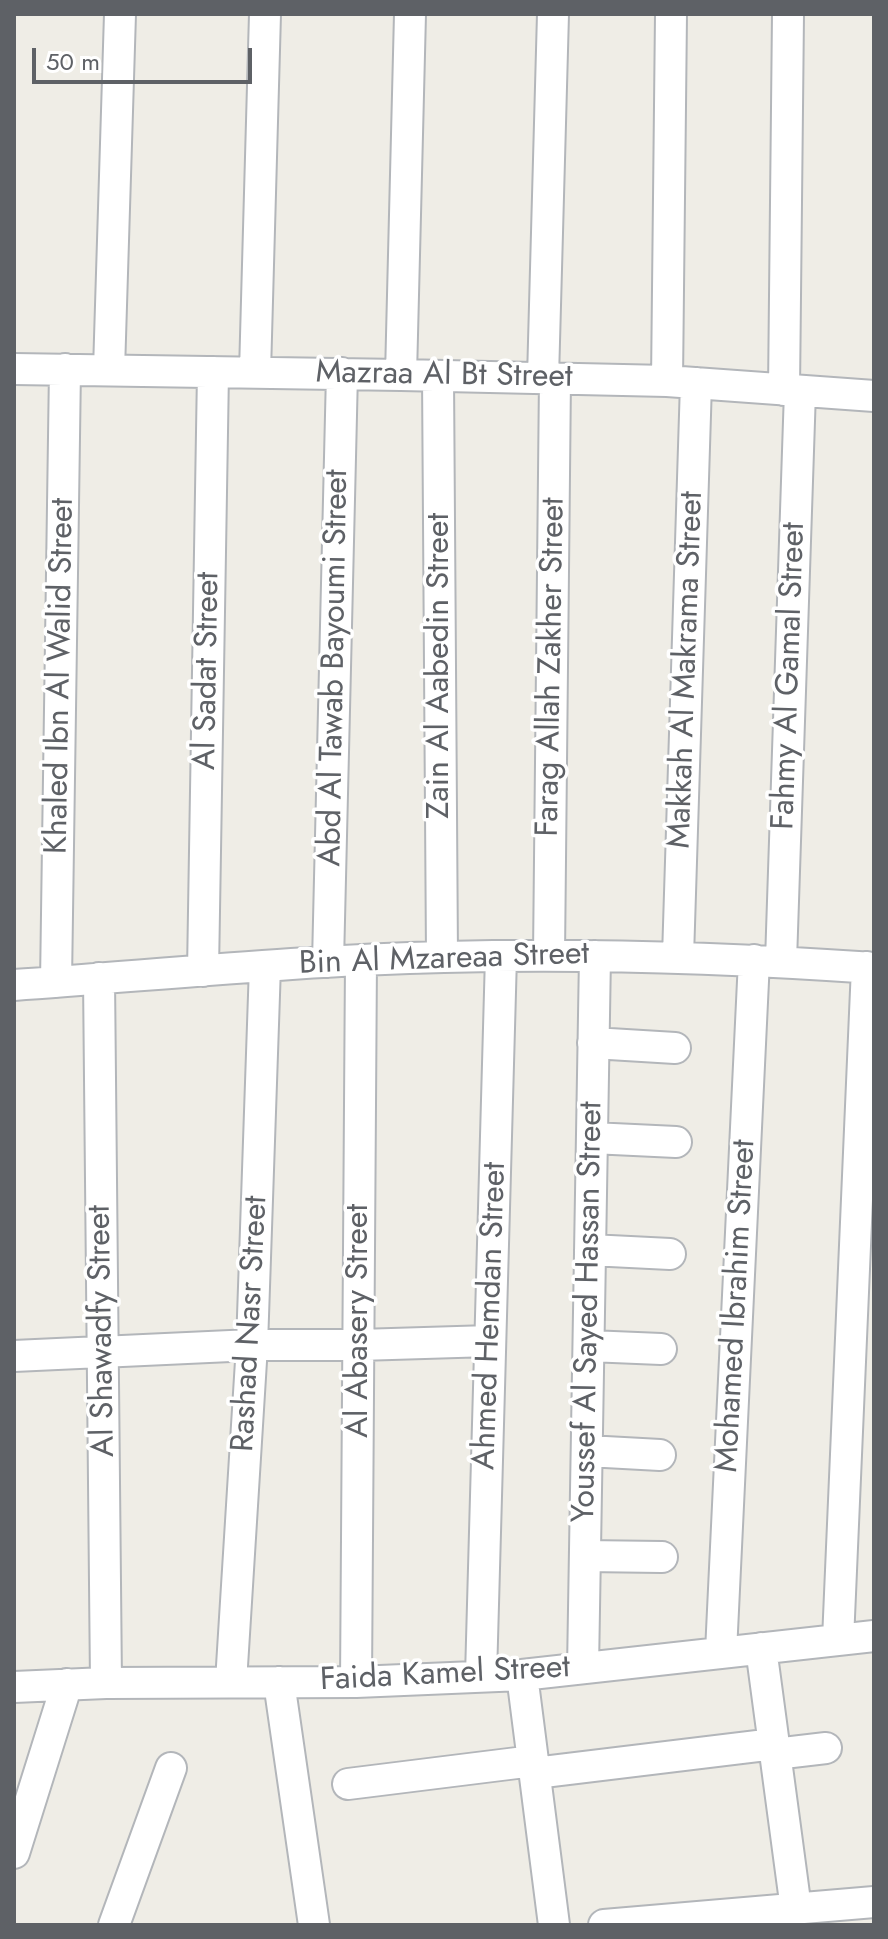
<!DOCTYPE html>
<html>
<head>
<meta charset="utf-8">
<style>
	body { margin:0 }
	#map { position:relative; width:888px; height:1939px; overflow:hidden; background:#efede6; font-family:Jost,sans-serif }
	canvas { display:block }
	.frame { position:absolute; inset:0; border:16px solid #5e6166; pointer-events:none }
	.scale { position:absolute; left:32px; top:48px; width:220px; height:36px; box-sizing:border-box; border:4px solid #5e6166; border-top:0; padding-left:10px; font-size:24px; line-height:28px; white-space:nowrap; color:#5e6166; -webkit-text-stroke:6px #fff; paint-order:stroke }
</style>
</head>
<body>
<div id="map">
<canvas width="888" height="1939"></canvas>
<div class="frame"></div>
<div class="scale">50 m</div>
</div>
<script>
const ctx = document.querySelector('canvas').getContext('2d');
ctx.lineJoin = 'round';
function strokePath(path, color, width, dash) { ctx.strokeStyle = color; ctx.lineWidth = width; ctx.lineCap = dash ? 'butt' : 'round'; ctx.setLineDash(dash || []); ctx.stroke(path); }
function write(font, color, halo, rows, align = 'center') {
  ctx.font = font + ' Jost,sans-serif'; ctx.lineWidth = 7; ctx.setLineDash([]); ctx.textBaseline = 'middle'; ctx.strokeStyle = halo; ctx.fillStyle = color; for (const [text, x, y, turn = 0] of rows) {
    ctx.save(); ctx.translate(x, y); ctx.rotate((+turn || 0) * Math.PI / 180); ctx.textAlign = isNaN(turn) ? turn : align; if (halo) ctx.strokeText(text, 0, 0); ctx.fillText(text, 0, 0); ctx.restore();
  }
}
const minor = new Path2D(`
	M14 369 401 375 667 381 874 396
	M109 370 120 14
	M255 372 265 14
	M401 375 410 14
	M438 376 442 957
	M543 378 553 14
	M667 381 671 14
	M784 390 788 14
	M549 955 555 378
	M678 957 696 383
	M781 961 800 391
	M328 962 342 373
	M203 971 213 372
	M99 978 106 1683
	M56 982 65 369
	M14 985C157 975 300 960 444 957 587 953 731 958 874 968
	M593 1043 675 1048
	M592 1138 676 1142
	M590 1250 670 1254
	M589 1346 661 1349
	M14 1356 252 1345H359L490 1341
	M587 1451 660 1455
	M585 1556 662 1557
	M838 1640 867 967
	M761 1648 796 1909
	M721 1652 754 960
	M583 1668 595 956
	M522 1675 554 1925
	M481 1676 501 956
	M231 1682 252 1345 265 966
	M279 1682 314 1925
	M356 1682 361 960
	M14 1687 106 1683 356 1682 522 1675 874 1636
	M775 1754 826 1748
	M535 1773 774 1744
	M348 1784 533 1761
	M14 1853 67 1684
	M114 1925 171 1768
	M604 1925 874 1902`);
const streetNames = [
	["Mazraa Al Bt Street",444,376,1],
	["Zain Al Aabedin Street",440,666,-90],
	["Farag Allah Zakher Street",552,667,-89],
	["Abd Al Tawab Bayoumi Street",335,668,-89],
	["Makkah Al Makrama Street",687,670,-88],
	["Al Sadat Street",208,671,-89],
	["Khaled Ibn Al Walid Street",61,676,-89],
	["Fahmy Al Gamal Street",790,676,-88],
	["Bin Al Mzareaa Street",444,960,-2],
	["Mohamed Ibrahim Street",737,1306,-87],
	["Youssef Al Sayed Hassan Street",589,1312,-89],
	["Ahmed Hemdan Street",491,1316,-88],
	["Al Abasery Street",359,1321,-90],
	["Rashad Nasr Street",251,1324,-87],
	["Al Shawadfy Street",103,1331,-91],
	["Faida Kamel Street",445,1675,-3]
];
strokePath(minor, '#b3b6ba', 34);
strokePath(minor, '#fff', 30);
write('32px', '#5e6166', '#fff', streetNames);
</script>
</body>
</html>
